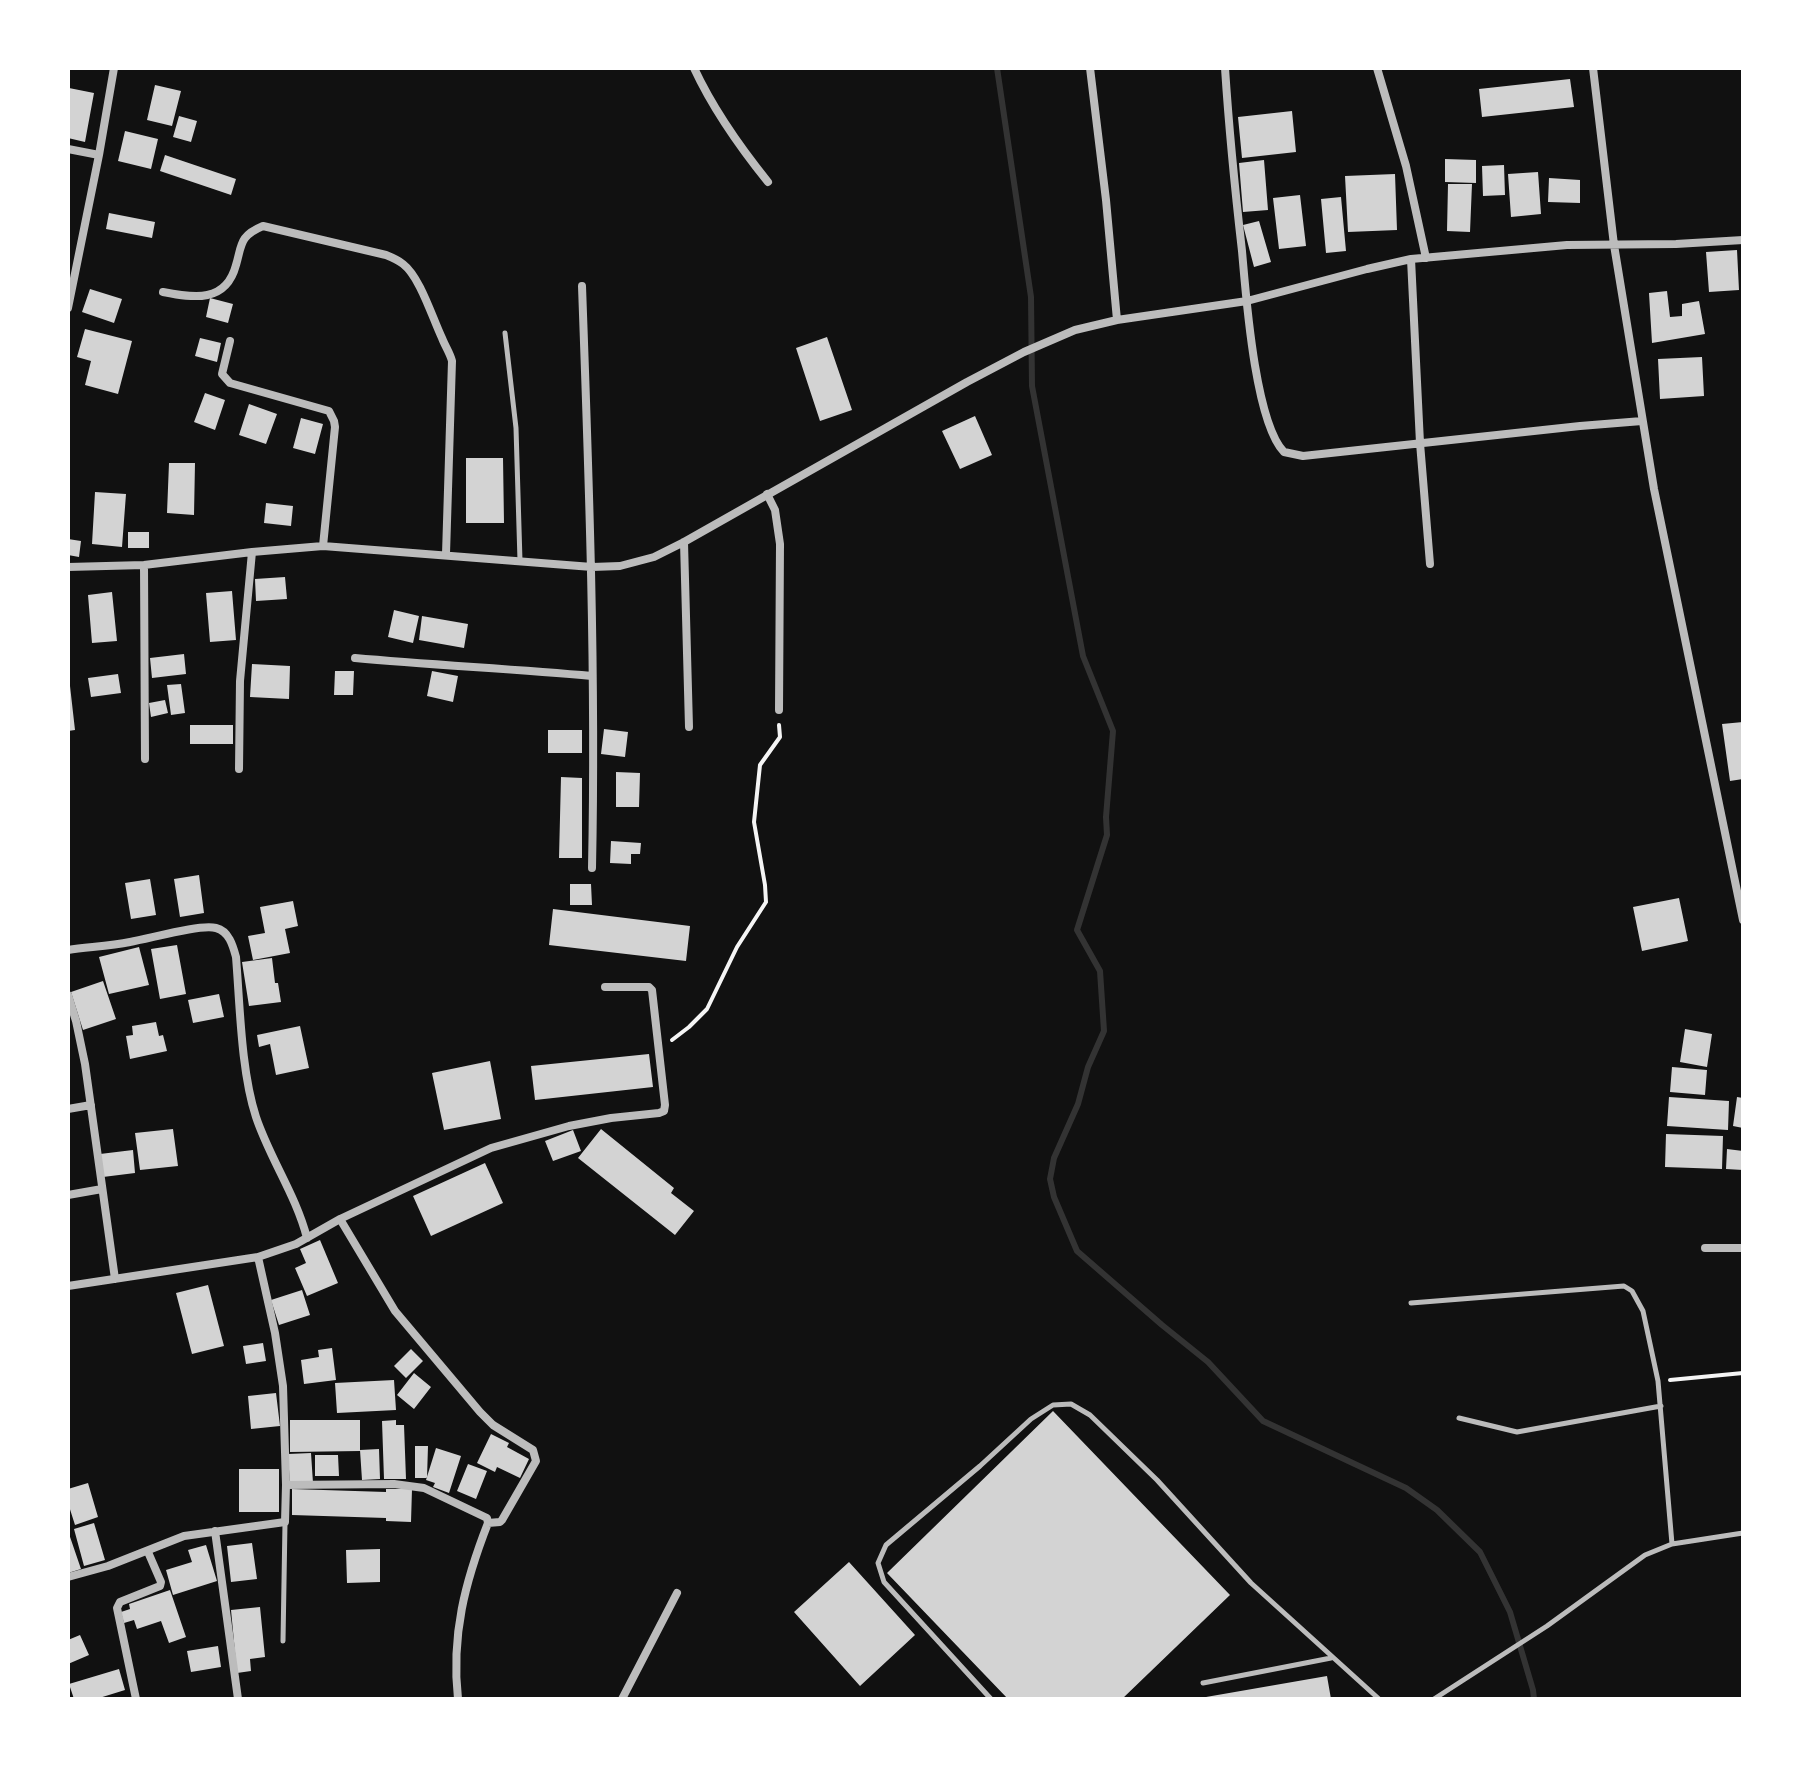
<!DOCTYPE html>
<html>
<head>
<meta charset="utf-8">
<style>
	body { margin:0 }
	#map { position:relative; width:1811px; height:1767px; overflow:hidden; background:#111; font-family:Rubik,sans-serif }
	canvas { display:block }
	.frame { position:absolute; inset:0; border:70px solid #fff; pointer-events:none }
</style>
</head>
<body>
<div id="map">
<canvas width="1811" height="1767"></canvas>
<div class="frame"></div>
</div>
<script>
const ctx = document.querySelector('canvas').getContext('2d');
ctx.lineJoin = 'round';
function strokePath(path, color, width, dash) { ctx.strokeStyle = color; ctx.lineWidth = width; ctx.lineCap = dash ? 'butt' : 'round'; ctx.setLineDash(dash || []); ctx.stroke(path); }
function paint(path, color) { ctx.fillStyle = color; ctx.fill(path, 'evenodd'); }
const stream = new Path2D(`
	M997 68 1031 297 1032 386 1083 656 1113 731 1106 817 1107 835 1077 930 1100 971 1104 1031 1088 1067 1078 1104 1054 1158 1050 1179 1054 1197 1077 1251 1162 1325 1208 1362 1263 1421 1406 1488 1437 1510 1480 1552 1510 1612 1533 1690 1534 1699`);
const building = new Path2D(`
	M1570 79 1574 107 1482 117 1479 89Z
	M155 85 181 91 172 126 147 120Z
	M69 88 94 93 85 142 68 138Z
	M1292 111 1296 152 1242 158 1238 117Z
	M179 116 197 121 191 142 173 137Z
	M125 131 158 139 151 169 118 161Z
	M165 155 236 179 231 195 160 171Z
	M1445 159 1476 160V183L1445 182Z
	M1264 160 1268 210 1243 212 1239 163Z
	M1504 165 1505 195 1483 196 1482 166Z
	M1538 172 1541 214 1511 217 1508 174Z
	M1395 174 1397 230 1348 232 1345 176Z
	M1549 178 1580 180V203L1548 202Z
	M1448 184H1472L1470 232 1447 231Z
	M1300 195 1306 246 1279 249 1273 198Z
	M1341 197 1346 251 1326 253 1321 199Z
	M109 213 155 222 152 238 106 229Z
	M1259 221 1271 262 1254 267 1243 225Z
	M1737 250 1739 290 1709 292 1706 252Z
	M90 289 122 299 114 323 82 312Z
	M1667 291 1670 317 1682 316V304L1699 301 1705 334 1652 343 1649 293Z
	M210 298 233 304 228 323 206 317Z
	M85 329 132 341 118 394 85 385 91 361 77 357Z
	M827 337 852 410 820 421 796 348Z
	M200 338 221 343 217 362 195 356Z
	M1702 357 1704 396 1660 399 1658 359Z
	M205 393 225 400 215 430 194 422Z
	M249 404 277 414 266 444 239 435Z
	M975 416 992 455 960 469 942 431Z
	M301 418 323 424 315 454 293 448Z
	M466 458H503L504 523H466Z
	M169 463H195L194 515 167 513Z
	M95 492 126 494 122 547 92 544Z
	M266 503 293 506 291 526 264 523Z
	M128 532H149V548H128Z
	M68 539 81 541 79 557 68 555Z
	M285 577 287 599 256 601 255 579Z
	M232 591 236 640 210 642 206 593Z
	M112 592 117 641 92 643 88 595Z
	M394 610 419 616 413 643 388 637Z
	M422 616 468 624 464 648 419 640Z
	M184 654 186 674 152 678 150 658Z
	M252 664 290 666 289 699 250 697Z
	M335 671H354L353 695H334Z
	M432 671 458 676 453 702 427 696Z
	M118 674 121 693 91 697 88 678Z
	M181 684 185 713 171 715 167 685Z
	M68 686H70L75 730 68 731Z
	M165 700 168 713 151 717 149 703Z
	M1743 722V779L1730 781 1722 724Z
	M190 725H233V744H190Z
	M604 729 628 732 625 757 601 754Z
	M548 730H582V753H548Z
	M616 772 640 773 639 807H616Z
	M561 777 582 778V858H559Z
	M611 841 641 843 640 854H631V864L610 863Z
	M199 875 204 913 180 917 174 879Z
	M150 879 156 915 131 919 125 883Z
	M570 884H591L592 905H570Z
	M1679 898 1688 941 1642 951 1633 907Z
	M293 901 298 926 285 929 290 953 253 960 248 936 265 933 260 907Z
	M553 909 690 926 686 961 549 945Z
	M177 945 186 994 160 999 151 949Z
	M139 947 149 985 109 994 99 957Z
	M272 958 275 983H278L281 1002 249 1006 242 962Z
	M103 981 116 1019 83 1030 71 992Z
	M219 994 224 1017 193 1023 188 1000Z
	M156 1022 159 1036 163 1035 167 1051 130 1059 126 1036 133 1035 132 1026Z
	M300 1026 309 1068 276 1075 270 1044 259 1047 257 1035Z
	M1685 1029 1712 1034 1707 1067 1680 1062Z
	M649 1054 653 1087 535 1100 531 1066Z
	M490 1061 501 1119 444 1130 432 1073Z
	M1672 1067 1707 1070 1705 1095 1670 1092Z
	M1669 1097 1729 1101 1728 1130 1667 1126Z
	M1737 1097 1743 1098V1128L1733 1126Z
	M173 1129 178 1166 140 1170 135 1133Z
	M601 1129 674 1188 671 1193 694 1211 675 1235 578 1158Z
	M573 1130 581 1151 553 1161 545 1141Z
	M1666 1134 1723 1136 1722 1169 1665 1167Z
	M1727 1149 1743 1151V1170L1726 1169Z
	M133 1150 135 1173 103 1177 100 1154Z
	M485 1163 503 1203 431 1236 413 1196Z
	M320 1240 338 1283 307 1296 295 1268 306 1263 300 1249Z
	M208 1285 224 1346 192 1354 176 1293Z
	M302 1290 310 1315 279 1325 271 1300Z
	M263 1343 266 1361 246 1364 243 1346Z
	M332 1348 336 1380 304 1384 301 1360 319 1357 318 1350Z
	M411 1349 423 1361 406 1378 394 1366Z
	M414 1373 431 1387 414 1409 397 1395Z
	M394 1380 396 1410 337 1413 335 1383Z
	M276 1393 280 1426 251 1429 248 1396Z
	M1053 1411 1230 1595 1122 1699H1008L887 1573Z
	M290 1420H360V1451L290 1452Z
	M396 1420V1425H404L406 1479H384L382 1421Z
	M491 1434 509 1443 507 1447 529 1459 520 1478 497 1467 495 1472 477 1463Z
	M415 1446H428L427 1478H415Z
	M436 1448 461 1456 449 1493 433 1487 435 1483 426 1480Z
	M379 1449 380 1479 362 1480 360 1450Z
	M311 1453 313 1483 290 1485 288 1454Z
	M315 1455H338L339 1476H315Z
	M468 1464 487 1471 476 1499 457 1491Z
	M239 1469H279V1512H239Z
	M88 1483 98 1517 75 1525 68 1503V1489Z
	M292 1489 386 1492V1489H412L411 1522 386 1521V1518L292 1515Z
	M94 1523 105 1560 84 1566 74 1529Z
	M68 1531 81 1569 68 1573Z
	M252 1543 257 1579 231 1582 227 1546Z
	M206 1545 217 1581 173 1595 166 1570 192 1562 188 1550Z
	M380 1549V1582L347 1583 346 1550Z
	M849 1562 915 1635 860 1686 794 1612Z
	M170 1590 186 1637 169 1643 161 1621 137 1629 134 1620 124 1623 121 1612 130 1609 129 1604Z
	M260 1607 265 1657 250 1659 251 1671 237 1673 231 1610Z
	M80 1635 89 1655 68 1664V1640Z
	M218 1646 221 1667 191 1672 187 1651Z
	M119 1669 125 1690 96 1699H74L69 1684Z
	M1327 1676 1331 1699H1206V1697Z`);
const path = new Path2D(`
	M672 1040 689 1027 707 1009 737 947 766 902 765 885 754 822 760 765 780 737 779 725
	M1670 1380 1743 1373`);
const service = new Path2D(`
	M505 333 516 428 520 561
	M1411 1303 1624 1286 1632 1291 1643 1311 1658 1381 1672 1544
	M1459 1418 1517 1432 1661 1406
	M283 1641 285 1523
	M1203 1683 1331 1658
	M991 1699 884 1582 878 1563 886 1545 980 1466 1031 1419 1053 1405 1071 1404 1090 1415 1157 1480 1251 1583 1379 1699
	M1434 1699 1547 1626 1645 1555 1672 1544 1743 1533`);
const minor = new Path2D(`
	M694 68C713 109 739 146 768 182
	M1090 68 1106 200 1117 320
	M1225 68C1229 129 1235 190 1242 251 1246 296 1255 422 1284 452L1303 456 1580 426 1642 421
	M1377 68 1406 166 1426 258
	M1593 68 1614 245 1654 489 1743 920
	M68 149 99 155
	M1411 259 1420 443 1430 564
	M582 286C589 480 596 674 592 868
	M163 292C194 298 226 303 236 265 242 245 239 236 263 226L386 255C391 257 398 260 403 264 420 277 432 317 442 338 445 346 450 353 452 361L446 554
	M68 308 99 155 114 68
	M230 341 222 374 230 383 329 411 334 421 335 427 323 546
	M767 494 775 510 780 544 779 710
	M684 542 689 727
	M144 565 145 759
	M68 567 144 565 252 552 323 546 592 567 620 566 654 557 684 542 967 382 1024 352 1075 330 1117 320 1247 301 1367 269 1411 259 1567 245 1676 244 1743 240
	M355 658C434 665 513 669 592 676
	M239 769 240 681 252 552
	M68 950C89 947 110 946 130 942 149 939 199 924 216 928 229 931 233 946 236 957 240 1006 241 1071 256 1117 270 1159 296 1195 307 1238
	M68 995 76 1021 85 1064 115 1279
	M68 1109 91 1105
	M68 1195 102 1189
	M340 1219 395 1311 480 1412 493 1425 533 1450 536 1461 502 1520 500 1522 488 1523
	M1705 1248H1743
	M258 1257 275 1333 283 1386 286 1485 394 1484 424 1488 487 1518 488 1523C465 1582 451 1635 458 1699
	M68 1286 258 1257 296 1244 340 1219 491 1148 569 1126 611 1118 659 1113 664 1111 665 1105 652 990 649 987H605
	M215 1531 238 1699
	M68 1577 108 1566 184 1536 285 1522 286 1485
	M136 1699 117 1608 120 1602 160 1586 161 1582 148 1552
	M622 1699 677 1593`);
strokePath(stream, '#333', 6);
paint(building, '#d3d3d3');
strokePath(path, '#f5f5f5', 4);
strokePath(service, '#bcbcbc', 5);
strokePath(minor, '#bcbcbc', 8);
</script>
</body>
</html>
